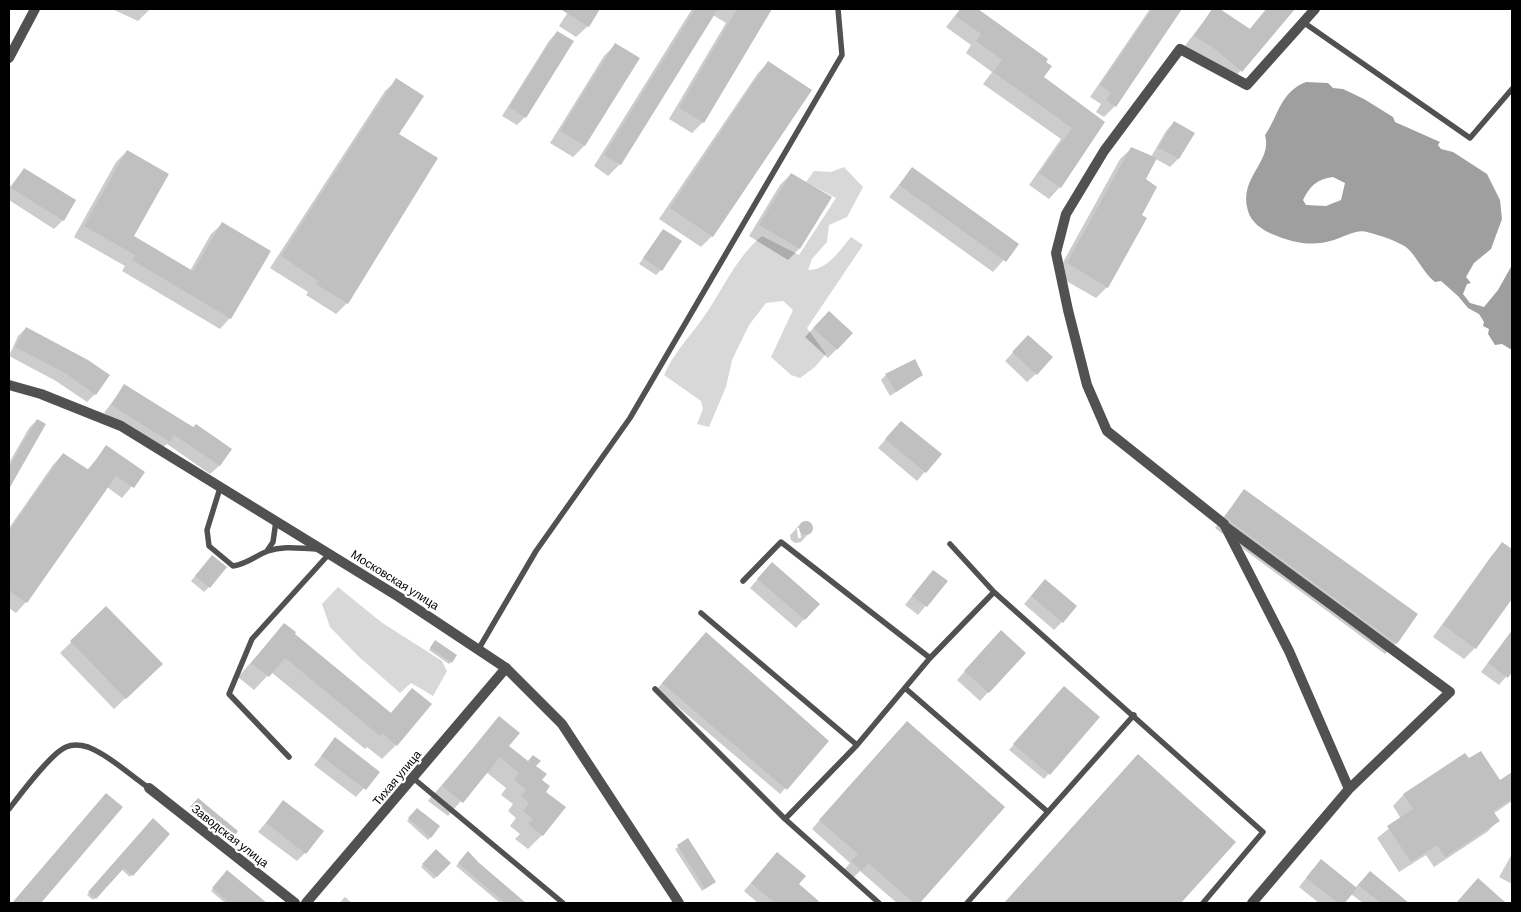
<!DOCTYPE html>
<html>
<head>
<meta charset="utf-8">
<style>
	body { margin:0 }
	#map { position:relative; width:1521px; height:912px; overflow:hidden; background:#fff; font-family:Barlow,sans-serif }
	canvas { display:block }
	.frame { position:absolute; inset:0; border:10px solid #000; pointer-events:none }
</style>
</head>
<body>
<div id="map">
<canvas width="1521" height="912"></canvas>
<div class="frame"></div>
</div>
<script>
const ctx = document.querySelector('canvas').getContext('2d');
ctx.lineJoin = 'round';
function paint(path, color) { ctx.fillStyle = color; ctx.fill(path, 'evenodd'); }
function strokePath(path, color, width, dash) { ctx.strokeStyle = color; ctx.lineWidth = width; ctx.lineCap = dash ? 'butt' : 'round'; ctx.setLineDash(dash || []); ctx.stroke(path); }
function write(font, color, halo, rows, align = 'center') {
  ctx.font = font + ' Barlow,sans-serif'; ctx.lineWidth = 4.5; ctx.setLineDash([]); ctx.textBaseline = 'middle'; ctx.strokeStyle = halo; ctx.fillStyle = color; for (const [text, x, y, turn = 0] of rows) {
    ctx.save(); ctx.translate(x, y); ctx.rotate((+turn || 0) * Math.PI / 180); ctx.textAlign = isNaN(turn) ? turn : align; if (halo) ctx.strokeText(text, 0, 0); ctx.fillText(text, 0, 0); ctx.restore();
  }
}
const green = new Path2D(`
	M844 167 863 187 847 217 829 225 827 242 812 259 808 270C828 270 839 251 851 237L863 245 807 328 826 354 815 367 800 378 791 375 771 357 793 310 783 301 766 303 749 325 732 360 726 387 709 427 697 424 703 409 701 401 664 375C674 352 689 338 703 318 723 290 736 257 762 236L799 255 836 198 806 182 814 171 831 172Z
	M338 587 381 622 442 661 447 671 433 696 411 683 400 693 358 656 330 627 322 604Z`);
const water = new Path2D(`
	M1306 82 1328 83 1333 88 1343 89 1364 99 1393 117 1395 122 1440 142 1438 145 1441 149 1453 152 1487 174 1500 200 1502 219 1491 249 1474 263 1466 277 1471 283 1467 284 1463 294 1470 303 1484 307 1498 290 1512 265V350L1502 344 1495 345 1488 334 1489 329 1483 326 1484 322 1479 314 1468 308 1458 296 1441 281 1435 282C1423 273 1417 256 1406 247 1395 240 1379 235 1367 232 1357 229 1344 237 1334 240 1312 247 1293 243 1272 234 1262 230 1251 222 1248 211 1238 177 1273 162 1265 135 1279 115 1280 92 1306 82ZM1333 177 1345 183 1341 200 1326 206 1306 205 1303 200C1310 186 1317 179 1333 177Z`);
const shadow = new Path2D(`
	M112 9H150L138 21Z
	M570 9H599L588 26 576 37 559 26Z
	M692 9H771L703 122 692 133 669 119 726 23 713 15 620 164 608 176 594 166Z
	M960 9H976L1047 59 1042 78 1103 122 1060 187 1049 199 1029 185 1061 139 983 84 992 72 966 53 971 45 946 27Z
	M1150 9H1181L1115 106 1104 117 1096 112 1101 104 1090 97Z
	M1213 9H1218L1249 30 1266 9H1293L1231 82 1184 47Z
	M557 32 525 117 517 125 502 116 549 41Z
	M615 45 638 59 584 146 573 157 550 143 604 56Z
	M769 62 712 236 701 247 659 219 758 73Z
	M397 80V134L347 303 336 314 306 295 308 292 270 268 385 91Z
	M1174 122 1193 133 1178 159 1170 167 1156 159 1144 180 1107 287 1096 298 1056 275 1120 159 1132 148 1151 157 1166 131Z
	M127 151 132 237 190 271 211 234 222 224 230 318 220 329 122 271 125 266 74 237 116 162Z
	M24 169 75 201 63 220 54 229 9 200V188Z
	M912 169 1017 245 993 272 889 197Z
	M791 174 830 198 799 249 788 260 749 236 780 185Z
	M664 230 661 270 656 275 639 264Z
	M821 320 852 333 828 358 805 337Z
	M26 328 95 394 87 402 56 381 9 356 18 336Z
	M1020 345 1036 374 1027 382 1005 361Z
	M886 375H922L890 396 881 380Z
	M124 386 230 449 219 466 210 474 167 444 161 449 104 413Z
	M37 420 12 480 9 484V463L29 428Z
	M901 422 940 454 917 481 878 448Z
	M107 447 144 472 122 498 107 487 26 602 16 613 9 608V528L53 465 63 454 87 470Z
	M1244 491 1396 643 1385 654 1215 528Z
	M807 521 811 524 812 529 809 533 801 542 795 543 791 540 790 535 794 531 802 522ZM797 528H800L801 538H798Z
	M1503 543 1512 550V597L1475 648 1464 659 1433 637 1492 555Z
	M207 562 209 587 204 592 191 581Z
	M764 572 818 604 796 628 750 588Z
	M925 580 946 582 918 615 905 605Z
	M1037 589 1062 622 1054 630 1024 604Z
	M106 608 161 664 114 709 60 653Z
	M285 624 293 634 390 714 412 690 396 745 382 759 367 747 365 749 271 672 254 690 238 677Z
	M1512 630V670L1499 685 1481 672Z
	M701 639 827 741 780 794 657 689Z
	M993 640 1024 653 980 701 957 680Z
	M433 644 451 662 449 664 429 650Z
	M1058 693 1098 717 1044 779 1009 750Z
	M499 718 507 746 535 767 545 792 542 835 528 849 515 839 520 834 510 826 516 818 508 811 513 804 501 795 506 788 486 772 448 816 428 801Z
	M899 730 1004 807 918 903H897L860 871 853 878 844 870 850 863 812 829Z
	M335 739 378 772 356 797 314 765Z
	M1468 760 1500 782 1512 773V801L1493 814 1498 821 1487 832 1434 867 1426 855 1399 872 1377 838 1401 819 1393 806 1404 794Z
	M1133 761 1234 842 1179 903H1005Z
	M198 800 236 832 228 842 189 810Z
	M283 802 305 853 297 861 258 832Z
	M417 810 439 827 428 840 407 821Z
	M153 820 168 834 130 877 121 869 93 900 87 895Z
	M688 840 712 884 702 891 675 849Z
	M436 851 449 863 434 879 421 867Z
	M468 853 503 885 525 903H500L456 866Z
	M1512 854V884L1499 877Z
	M769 862 797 884 819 903H758L744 891Z
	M1313 869 1355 888 1370 872 1407 903H1363L1351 894 1344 903H1319L1299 887Z
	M225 874 263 901 261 903H225L211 891Z
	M345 897 352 903H339Z`);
const building = new Path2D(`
	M560 9H600L589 27Z
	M695 9H718L621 165 604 155Z
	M737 9H772L704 123 679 108Z
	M961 9H978L1048 59 1046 62 1052 66 1044 77 1105 122 1061 188 1039 173 1072 128 993 72 1002 60 976 41 981 34 956 16Z
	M1152 9H1182L1116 107 1106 100 1111 93 1100 85Z
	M1212 9H1220L1250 29 1267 9H1295L1242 72 1215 49 1194 36Z
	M557 31 574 41 526 118 509 107Z
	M615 43 640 58 585 146 560 131Z
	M768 61 812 90 713 237 670 208Z
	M396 78 424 96 399 134 438 158 348 304 316 284 318 281 281 256Z
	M1174 121 1195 133 1179 159 1158 148Z
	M1131 147 1157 158 1146 179 1157 187 1142 215 1147 218 1108 288 1067 263Z
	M127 150 169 174 134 236 193 271 222 222 271 251 231 319 132 260 135 255 84 226Z
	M912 167 1019 244 1006 262 899 185Z
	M24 168 76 200 64 221 11 188Z
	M791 173 832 197 800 249 759 225Z
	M663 229 682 241 662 271 643 258Z
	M829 311 853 333 837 350 813 328Z
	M26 327 88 360 110 375 96 395 65 373 15 347Z
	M1028 335 1053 357 1037 375 1012 352Z
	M915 359 923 375 896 392 885 374Z
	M124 384 193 427 196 424 232 449 220 466 174 435 170 442 111 405Z
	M37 419 46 424 9 489V467Z
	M901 421 942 454 926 473 885 439Z
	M106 445 145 472 134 488 116 476 27 603 9 591V531L63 453 89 470Z
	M1244 489 1418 614 1397 644 1231 522 1225 516Z
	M799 528a7 7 0 1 1 14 0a7 7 0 1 1-14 0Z
	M1502 542 1512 549V599L1476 649 1443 625Z
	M212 555 227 567 210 588 195 576Z
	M772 562 820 604 805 620 757 579Z
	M933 570 948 581 927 607 912 596Z
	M1045 579 1077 606 1063 623 1031 596Z
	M106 606 163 664 126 699 70 641Z
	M284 623 296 632 295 634 391 713 412 688 432 704 397 746 382 733 380 736 285 658 269 677 251 663Z
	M1001 630 1026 653 989 693 964 671Z
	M1512 631V672L1508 678 1488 663Z
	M706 632 829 741 787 790 662 683Z
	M435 640 457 655 452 663 430 648Z
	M1064 686 1100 717 1050 775 1013 744Z
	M499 716 520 733 509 746 528 761 533 755 541 761 536 766 547 774 542 780 550 786 546 792 566 807 543 836 528 824 533 819 523 811 529 803 521 796 526 790 514 780 519 773 500 757 463 803 442 786Z
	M907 721 1005 807 920 903H914L868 863 862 871 851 861 858 854 819 820Z
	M335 737 380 772 366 790 321 756Z
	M1481 751 1500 780 1512 772V799L1493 811 1500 821 1445 857 1437 845 1411 862 1387 826 1413 809 1403 794 1465 753 1469 758Z
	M1138 754 1236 842 1181 903H1004Z
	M106 793 123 807 41 903H12Z
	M198 798 238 831 231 840 190 807Z
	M283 800 324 831 306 854 266 823Z
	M417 808 440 826 431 838 408 818Z
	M153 818 170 834 133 876 124 868 96 899 88 892Z
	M688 838 716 882 705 889 677 845Z
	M436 849 451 863 437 877 422 864Z
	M468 851 478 862 526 903H505L458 863Z
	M777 852 806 876 799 884 821 903H775L751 883Z
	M1321 859 1357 888 1345 903H1338L1306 878Z
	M227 870 267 903H230L212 888Z
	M1370 871 1409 903H1381L1358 885Z
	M1478 878 1506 903H1456Z`);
const service = new Path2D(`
	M1303 22 1470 138 1512 89
	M220 488 207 530 209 546 233 566C250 563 254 556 268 551 286 545 301 549 319 549
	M950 544 994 592 1263 832 1203 903
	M267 551 273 542 276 521
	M743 581 781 542 930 658 857 745 785 819 879 903
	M701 613 857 745
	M478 650 536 551 630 418 842 55 838 9
	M930 658 994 592
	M905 688 1048 812
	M655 689 785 819
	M289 757 229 694 252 639 329 554
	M413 778 563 903
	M9 809C20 795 51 753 66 747 73 744 81 745 88 747 110 756 130 775 149 788
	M967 903 1134 715`);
const minor = new Path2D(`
	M1315 9 1247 85 1180 49 1104 151 1066 214 1056 253 1068 310 1087 385 1107 431 1224 524 1289 651 1349 789
	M1226 527 1450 692 1349 789 1252 903
	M149 788 295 903
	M306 903 506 668`);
const tertiary = new Path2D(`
	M9 58 35 9
	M9 385 41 394 121 426 399 597 506 668 562 724 679 903`);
const streetNames = [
	["Московская улица",395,580,32],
	["Тихая улица",397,778,-50],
	["Заводская улица",230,836,38]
];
paint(green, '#d8d8d8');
paint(water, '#9f9f9f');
paint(shadow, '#0003');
paint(building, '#c0c0c0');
strokePath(service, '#515151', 5.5);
strokePath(minor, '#515151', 10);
strokePath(tertiary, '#515151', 10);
write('12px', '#000', '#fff', streetNames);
</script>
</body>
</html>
